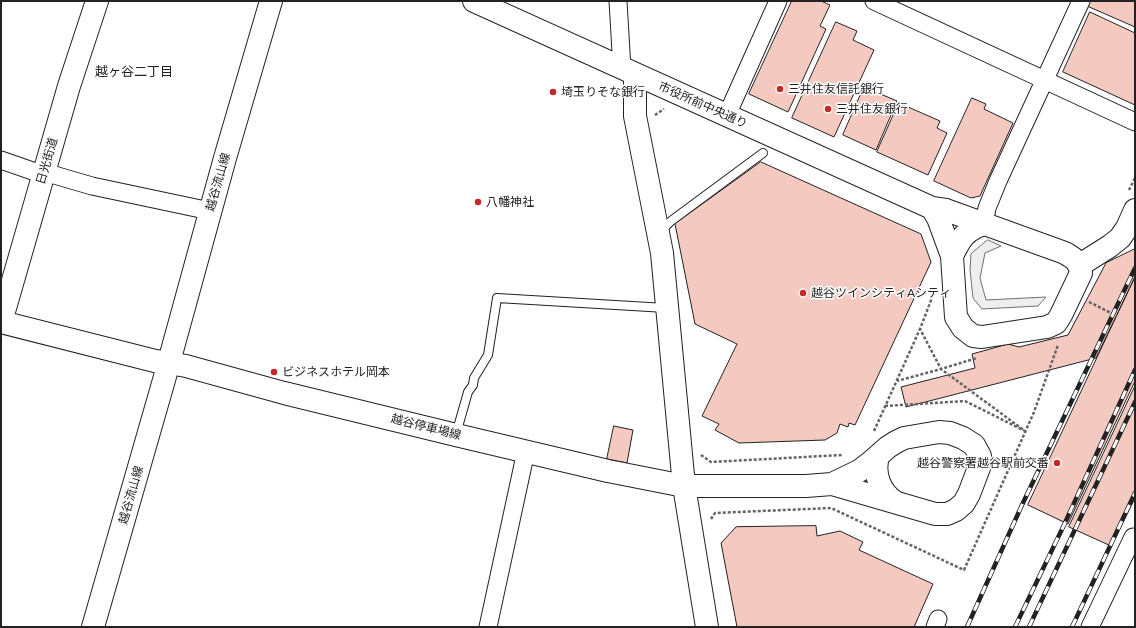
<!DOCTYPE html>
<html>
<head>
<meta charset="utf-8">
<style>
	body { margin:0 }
	#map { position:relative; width:1136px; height:628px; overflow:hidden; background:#fff; font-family:Lato,sans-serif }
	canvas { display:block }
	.frame { position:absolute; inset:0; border:2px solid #222; pointer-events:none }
</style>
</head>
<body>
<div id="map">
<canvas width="1136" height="628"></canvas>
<div class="frame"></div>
</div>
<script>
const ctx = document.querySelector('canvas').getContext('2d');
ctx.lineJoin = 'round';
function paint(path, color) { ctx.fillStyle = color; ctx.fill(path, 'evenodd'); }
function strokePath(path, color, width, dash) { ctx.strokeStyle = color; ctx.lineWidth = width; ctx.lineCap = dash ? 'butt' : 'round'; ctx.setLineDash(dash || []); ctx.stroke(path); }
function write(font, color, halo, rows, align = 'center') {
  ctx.font = font + ' Lato,"Noto Sans JP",sans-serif'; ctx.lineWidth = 3; ctx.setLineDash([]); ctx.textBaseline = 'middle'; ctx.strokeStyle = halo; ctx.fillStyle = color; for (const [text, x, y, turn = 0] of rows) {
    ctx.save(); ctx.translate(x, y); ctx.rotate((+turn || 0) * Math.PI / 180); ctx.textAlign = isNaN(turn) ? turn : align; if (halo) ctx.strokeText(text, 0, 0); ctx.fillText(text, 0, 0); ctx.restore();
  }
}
const green = new Path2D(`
	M988 240 1001 246 985 253 980 278 986 300 1046 297 1038 306 982 309 973 298 970 270 971 254Z`);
const building = new Path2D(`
	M792 1H821L830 5 820 26 826 29 788 112 749 94Z
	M1089 1H1135V27L1087 6Z
	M1090 12 1135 33V105L1063 72Z
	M836 22 857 31 853 40 874 50 834 137 792 118Z
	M864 87 897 101 876 150 843 135Z
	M972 98 986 104 984 109 1013 123 980 196 971 198 934 181Z
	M899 103 940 121 937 128 947 133 928 175 877 152Z
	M761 162 921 234 931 262 855 425 849 423 848 427 840 424 837 433 825 440 739 443 715 430 719 424 702 416 737 344 695 324 675 224Z
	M1135 249V277L1096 358 906 407 901 387 975 368 972 354 1008 344 1019 347 1068 335 1106 263Z
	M1135 277V381L1068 524 1028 505Z
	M1135 386V498L1111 546 1069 527Z
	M614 426 633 430 627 463 607 459Z
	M816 526 817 536 840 531 863 542 859 550 933 584 914 627H737L721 543 736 527Z`);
const path = new Path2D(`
	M655 115 664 109
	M1129 190 1135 178
	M933 295 920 329 941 369 977 358
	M1089 302 1117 316
	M885 406 965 401 1025 431 941 369 897 381
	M874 431 920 329
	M701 455 711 462 842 455
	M711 519 715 513 831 508 964 570 1034 412 1058 345`);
const lane = new Path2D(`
	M660 232 671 221 763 153
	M456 434 468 392 473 385 474 378 488 355 497 298 666 308`);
const street = new Path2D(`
	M618 1 622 69
	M874 1 1135 122
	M727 115 778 1
	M1 160 44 175
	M44 172 92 186 210 211
	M984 224 987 208 998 181 1081 1
	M488 627 526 451
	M935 627 938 619
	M1090 627 1133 537 1135 538`);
const secondary = new Path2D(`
	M474 1 932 208 946 210 1065 253C1075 259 1079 261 1081 273L1061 315 1056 323 1047 327 982 337 973 336 963 328 956 317 952 256 938 218 932 208
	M635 74V116L662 253 684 486 707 627
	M952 256C960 239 965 230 984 224
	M1080 265 1110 246 1120 238 1127 228 1135 210
	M169 363 186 366 284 393 456 435 608 471 684 486H806L832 484 859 471 871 462 888 447 896 442 904 438 939 432 950 433 963 438 974 445 980 456V465L969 494 964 503 956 510 947 514H935L832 484
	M878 456C873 474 880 492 895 502`);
const primary = new Path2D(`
	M1 322 69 86 97 1
	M1 322 155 361 169 363
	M93 627 164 380 225 158 271 1`);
const rail = new Path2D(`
	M967 627 1022 505 1135 268
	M1015 627 1064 525 1135 370
	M1029 627 1135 402
	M1072 627 1135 493`);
const markers = [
	[780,89,4,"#c62828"],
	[553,92,4,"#c62828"],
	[828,109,4,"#c62828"],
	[478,202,4,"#c62828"],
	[803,293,4,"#c62828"],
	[274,372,4,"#c62828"],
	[1057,463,4,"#c62828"]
];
const poiNames = [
	["三井住友信託銀行",788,89],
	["埼玉りそな銀行",561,92],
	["三井住友銀行",836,109],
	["八幡神社",486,202],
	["越谷ツインシティAシティ",811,293],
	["ビジネスホテル岡本",282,372],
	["越谷警察署越谷駅前交番",1049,463,"right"]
];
const streetNames = [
	["市役所前中央通り",703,105,24],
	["日光街道",47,161,-74],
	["越谷流山線",218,182,-74],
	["越谷停車場線",426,427,14],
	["越谷流山線",131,495,-74]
];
const neighbourhoodNames = [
	["越ヶ谷二丁目",134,72]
];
paint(green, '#eee');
strokePath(green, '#6f6f6f', 1);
paint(building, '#f3c9c0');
strokePath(building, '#222', 1);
strokePath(lane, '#222', 10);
strokePath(street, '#222', 19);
strokePath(secondary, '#222', 24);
strokePath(primary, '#222', 24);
strokePath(path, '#646464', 2.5, [3, 2]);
strokePath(lane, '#fff', 8);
strokePath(street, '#fff', 17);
strokePath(secondary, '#fff', 22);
strokePath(primary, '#fff', 22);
strokePath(rail, '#222', 4.5);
strokePath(rail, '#fff', 3, [9]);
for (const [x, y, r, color] of markers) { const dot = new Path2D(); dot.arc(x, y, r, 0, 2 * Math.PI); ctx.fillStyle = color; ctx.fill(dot); strokePath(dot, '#fff', 1.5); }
write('12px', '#222', '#fff', poiNames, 'left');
write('12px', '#222', '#fff', streetNames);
write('13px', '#222', '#fff', neighbourhoodNames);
</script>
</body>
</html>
